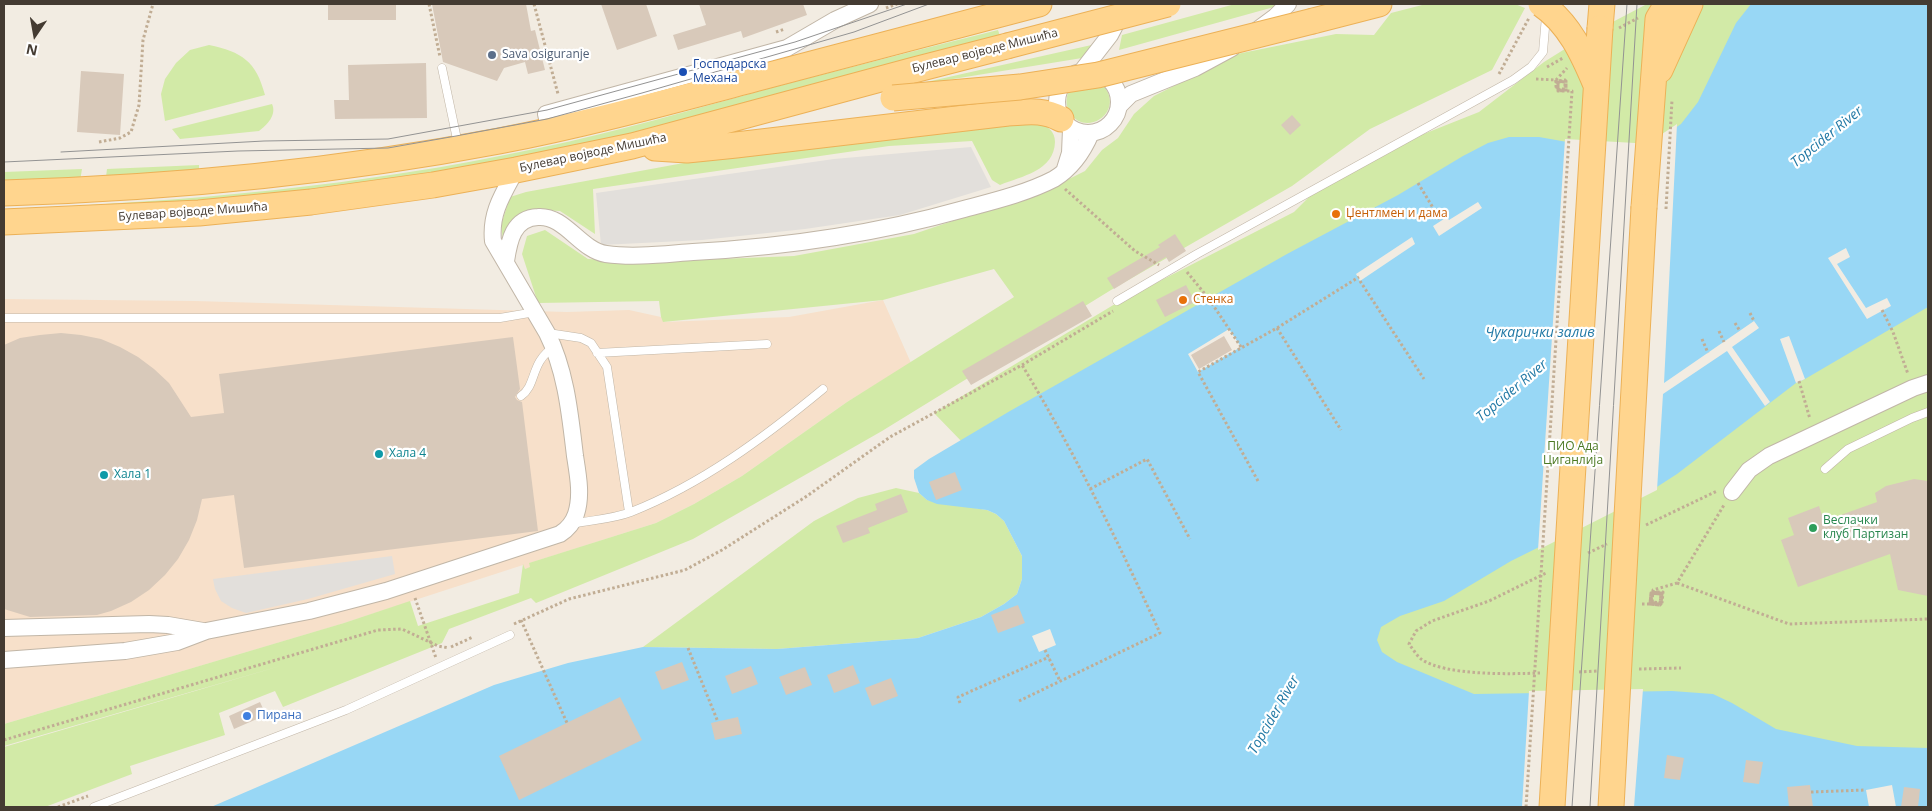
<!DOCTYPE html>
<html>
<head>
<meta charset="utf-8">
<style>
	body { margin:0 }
	#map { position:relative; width:1932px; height:811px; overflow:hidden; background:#f2ece2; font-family:"Open Sans",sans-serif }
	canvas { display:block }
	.frame { position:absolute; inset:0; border:5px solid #443b32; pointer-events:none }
	.north { position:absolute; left:10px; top:10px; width:50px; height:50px; -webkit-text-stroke:4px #fff; paint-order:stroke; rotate:192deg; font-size:14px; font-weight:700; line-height:20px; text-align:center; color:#443b32 }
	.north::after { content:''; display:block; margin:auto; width:18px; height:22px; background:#443b32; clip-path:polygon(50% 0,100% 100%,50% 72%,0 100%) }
</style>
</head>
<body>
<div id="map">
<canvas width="1932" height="811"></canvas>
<div class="frame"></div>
<div class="north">N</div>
</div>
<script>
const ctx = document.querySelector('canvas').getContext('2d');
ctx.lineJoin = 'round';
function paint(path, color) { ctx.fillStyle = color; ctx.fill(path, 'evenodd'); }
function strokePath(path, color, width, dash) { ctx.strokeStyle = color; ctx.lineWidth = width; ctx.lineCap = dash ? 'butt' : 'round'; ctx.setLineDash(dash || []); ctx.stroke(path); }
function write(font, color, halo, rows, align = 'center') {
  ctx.font = font + ' "Open Sans",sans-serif'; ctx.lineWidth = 4.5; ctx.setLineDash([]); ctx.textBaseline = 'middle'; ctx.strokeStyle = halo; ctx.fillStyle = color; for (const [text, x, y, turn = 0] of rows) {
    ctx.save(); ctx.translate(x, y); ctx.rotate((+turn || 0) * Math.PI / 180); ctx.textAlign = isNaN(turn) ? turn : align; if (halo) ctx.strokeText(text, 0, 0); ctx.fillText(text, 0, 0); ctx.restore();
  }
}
const commercial = new Path2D(`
	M4 299 195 301 567 312 629 310 661 317 664 322 789 317 883 300 911 363 847 402 742 476 694 504 656 523 530 563 531 567 525 569 523 565 338 625 4 724Z`);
const green = new Path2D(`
	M1235 4H1277L1274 7 1119 50 1122 35Z
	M1426 4H1515L1525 8 1492 70 1370 129 1292 186 1111 290 882 431 693 539 536 603 531 598 449 629 442 643 283 707 275 691 219 713 225 735 130 766 132 774 45 807H4V747L287 664 4 746V724L344 623 410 601 418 626 519 593 523 564 525 569 530 567 529 563 656 523 694 504 742 476 847 402 1014 297 994 269 883 300 663 322 661 317 659 301 538 303 522 254 527 236 545 230 588 259 644 262 794 256 914 234 1053 187 1085 171 1102 150 1118 138 1134 114 1154 96 1237 54 1336 34 1374 35 1391 13Z
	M1647 4H1928V807L1264 754 934 413 1115 304 1294 212 1312 194 1391 147 1479 112 1544 62 1584 37Z
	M998 30 1000 36 634 135 341 191 4 215V209C184 202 363 186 539 148 617 132 694 109 771 88 846 68 922 49 998 30Z
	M1096 44 1082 58 904 87Z
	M209 45C242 52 256 61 265 95L165 121 161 94 165 79 176 63 190 50Z
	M1100 82C1129 109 1087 139 1070 113 1065 105 1066 98 1069 90Z
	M272 104C277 115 267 125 259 131L180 139 172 129Z
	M1039 122C1048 127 1055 131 1055 142 1054 171 1022 176 1000 185L992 180 972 141 889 146 593 189 595 234 560 211 540 210 503 241 501 225 510 197 526 192 727 155Z
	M199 165V170L106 177 107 169Z
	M82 169 80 181 4 185V172Z
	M896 488 919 493 927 500 987 510 996 514 1004 521 1022 556V579L1017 594 1004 604 981 617 918 638 777 649 643 647 814 521 858 498Z`);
const parking = new Path2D(`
	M971 147 991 187 900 215 805 229 702 240 601 245 596 193 834 159Z
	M392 556 395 574 308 599 246 613 232 608 221 601 215 589 213 579Z`);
const water = new Path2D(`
	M1751 4H1928V307L1805 379 1796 383 1677 474 1646 494 1511 561 1444 601 1400 616 1381 627 1377 640 1382 652 1397 662 1474 694 1672 691 1713 694 1732 703 1776 729 1857 746 1928 748V807H211L494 685 568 663 643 647 777 649 918 638 981 617 1004 604 1017 594 1022 579V556L1004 521 996 514 987 510 937 504 927 500 919 493 914 478V470L929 459 1010 411 1287 254 1398 195 1463 156 1488 143 1509 137H1539L1573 143 1635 146 1657 141 1681 124 1698 102 1736 23Z`);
const pier = new Path2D(`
	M1677 124 1664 383 1754 321 1759 328 1732 347 1770 402 1765 406 1727 351 1663 394 1657 490 1538 550 1565 139 1635 143 1656 138Z
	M1478 202 1482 208 1439 236 1433 226 1447 217 1449 220Z
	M1412 237 1415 244 1360 281 1356 274Z
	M1846 248 1850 257 1837 264 1866 308 1887 298 1891 306 1867 319 1828 258Z
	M1229 329 1241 347 1198 372 1188 354Z
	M1789 336 1805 379 1796 383 1780 339Z
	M1050 629 1056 645 1039 652 1032 636Z
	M1643 689 1634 807H1522L1529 691Z
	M1892 785 1896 807H1869L1866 790Z`);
const building = new Path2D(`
	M328 4H396V20H328Z
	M432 4H526L531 31 535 30 545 70 528 74 525 62 504 68 497 81 443 62Z
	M601 4H646L657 36 617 50Z
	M699 4H803L807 15 743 38 741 31 678 50 673 35 706 25Z
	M426 63 427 118 335 119 334 100H349L348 65Z
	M81 71 124 74 120 135 77 132Z
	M1292 115 1301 125 1290 135 1281 125Z
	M1175 234 1186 251 1169 262 1166 257 1114 289 1107 278 1160 247 1158 245Z
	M1186 285 1195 302 1165 317 1156 300Z
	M1083 301 1092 316 971 385 962 371Z
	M61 333 81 335 101 339 120 347 138 357 154 369 169 383 191 417 224 413 219 374 513 337 520 389 515 397 517 400 522 402 538 531 244 568 234 495 202 499 197 520 189 540 178 559 165 575 149 590 131 602 111 611 97 615 30 617 4 609V345L20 338 40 335Z
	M1224 336 1232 350 1199 369 1191 355Z
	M955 472 962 490 936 500 929 482Z
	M1914 479 1928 481V596L1898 590 1890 554 1798 587 1781 540 1794 535 1788 518 1819 506 1824 521 1877 502 1875 493 1886 486Z
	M901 494 908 512 868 528 870 533 843 543 836 526 877 510 875 504Z
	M1018 605 1025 623 998 633 991 615Z
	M682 662 689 680 662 690 655 672Z
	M853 665 860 683 834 693 827 675Z
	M751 666 758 684 732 694 725 676Z
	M805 667 812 685 786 695 779 677Z
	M891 678 898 696 872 706 865 688Z
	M620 697 642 740 519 800 499 756Z
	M260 702 266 715 234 729 229 716Z
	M738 717 742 734 715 740 711 723Z
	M1667 755 1684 758 1680 780 1664 778Z
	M1746 760 1763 762 1759 784 1743 782Z
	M1810 785 1813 807H1789L1787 787Z
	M1904 787 1920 789 1918 807H1901Z`);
const path = new Path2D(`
	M429 4 440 57
	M534 4 558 94
	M886 8 897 4
	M1619 28 1638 18
	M776 32 785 29
	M1547 67 1563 58
	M1499 74 1529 18
	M1536 79 1556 80 1567 68
	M1556 80V89H1565
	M99 142 120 138 131 132 139 105 143 40 153 4
	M1418 183 1441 221
	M1065 189 1135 251 1159 265
	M1187 272 1209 299 1241 347
	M1360 281 1424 379
	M1882 310 1893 332 1908 374
	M1750 313 1754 321
	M1735 323 1740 331
	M1277 328 1341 430
	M1719 331 1724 342
	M1702 339 1708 353
	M1799 381 1810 419
	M1258 481 1198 372 1277 328 1359 277
	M1090 489 1147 459 1190 539
	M1646 525 1717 491
	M1588 553 1607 544
	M1677 583 1789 624 1928 619
	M415 598 436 658
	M1662 603 1652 602 1653 590 1677 583 1724 505
	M1642 604H1650
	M521 620 567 723
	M514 624 569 599 685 570 722 550 807 496 890 437 1022 365 1113 311
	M451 647 473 637
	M688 648 718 722
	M1045 650 1060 681
	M1639 669 1681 668
	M1579 672 1598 671
	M1540 673C1511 674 1445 676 1421 659 1417 656 1413 649 1409 644L1416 631 1432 621 1489 601 1546 573
	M1019 701 1160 633C1118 542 1074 451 1022 365
	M960 703 958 697 1049 657
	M4 740 378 630 402 629 438 646 449 648
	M1811 792 1866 790
	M58 807 88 796`);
const service = new Path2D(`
	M442 68 458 144
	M1117 301 1197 254 1513 80 1531 67 1543 52 1546 16
	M4 318H500L535 312
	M548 333 581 338 591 343 607 367 629 512
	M597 353 767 344
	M521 396C537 385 530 362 554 347
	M1825 469 1848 449 1912 418 1928 412
	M572 524C591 520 613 519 631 512 702 484 765 437 823 389
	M94 807 346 710 510 635`);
const minor = new Path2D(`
	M1256 31 1275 17 1288 4
	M1057 102a31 31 0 1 1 62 0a31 31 0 1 1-62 0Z
	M1082 71 1110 35 1122 12
	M1119 106 1131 94 1195 68 1232 48
	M550 131 546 114 787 48 835 20 870 4
	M1065 169 1070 153 1071 129
	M506 261C509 241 513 218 538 217 565 215 580 250 606 254 634 258 665 254 693 252 785 247 875 234 964 209 994 201 1027 193 1054 179 1072 168 1083 152 1091 133
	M1732 492 1749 470 1769 456 1913 388 1928 383
	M4 628 149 624 168 625 203 631
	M4 660 125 651 177 642 206 631 309 611 386 591 560 534C568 529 573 523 576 514 582 496 578 475 575 456 570 414 566 371 547 333L493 241C490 213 503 194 516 170`);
const primary = new Path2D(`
	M1313 21 1379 4
	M1600 28 1602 4
	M1660 70 1690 4
	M655 148 687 150 736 145 1008 113C1028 112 1042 109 1061 119
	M4 193C169 188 336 172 499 141 588 124 675 100 762 77 854 52 947 29 1039 4
	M1644 207 1658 19 1667 4
	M4 222 199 213 311 202 433 185 516 170 632 146 914 70 1007 46`);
const tram = new Path2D(`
	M61 152 264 141 388 139 547 110 795 42 907 4
	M4 162 238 151 388 148 456 136 547 119 642 93 854 32 929 4
	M1572 807 1627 4
	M1590 807 1637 4`);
const pathBridge = new Path2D(`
	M1666 209 1672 100
	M1650 604 1651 593 1661 594 1660 605 1650 604 1651 593 1661 594 1660 605 1650 604 1651 593 1662 594 1661 604 1651 603 1652 592 1662 593 1661 604 1651 603 1652 592 1662 593 1661 603H1652V592H1663L1662 603
	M1526 807 1572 91H1558V82H1566V90L1558 91V82L1566 81V90H1558L1557 82 1566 81V90H1557V81H1565L1566 89 1557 90 1556 81 1565 80V89`);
const primaryBridge = new Path2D(`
	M1541 4C1569 23 1583 54 1596 85
	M1007 46 1168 4
	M893 98 1020 87 1098 75 1313 21
	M1552 807 1600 28
	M1611 807 1644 207`);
const markers = [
	[492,55,5,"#5c6f8a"],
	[683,72,5,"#1a4fb4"],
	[1336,214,5,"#e8710a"],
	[1183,300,5,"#e8710a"],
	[379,454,5,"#0f9aa8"],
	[104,475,5,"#0f9aa8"],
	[1813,528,5,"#2e9e5b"],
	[247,716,5,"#3f7fe0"]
];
const streetNames = [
	["Булевар војводе Мишића",985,51,-14],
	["Булевар војводе Мишића",593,153,-12],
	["Булевар војводе Мишића",193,212,-4]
];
const serviceNames = [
	["Sava osiguranje",502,55]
];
const transitNames = [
	["Господарска",693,65],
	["Механа",693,79]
];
const foodNames = [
	["Џентлмен и дама",1346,214],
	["Стенка",1193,300]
];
const parkNames = [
	["ПИО Ада",1573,447],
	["Циганлија",1573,461]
];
const cultureNames = [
	["Хала 4",389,454],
	["Хала 1",114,475]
];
const leisureNames = [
	["Веслачки",1823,521],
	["клуб Партизан",1823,535]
];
const shopNames = [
	["Пирана",257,716]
];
const waterNames = [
	["Topcider River",1827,137,-39],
	["Чукарички залив",1540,333],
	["Topcider River",1512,391,-40],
	["Topcider River",1274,715,-60]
];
paint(commercial, '#f7e0ca');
paint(green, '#d2eaa7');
paint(parking, '#e2dfdb');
paint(water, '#98d7f5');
paint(pier, '#f2ece2');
paint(building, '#d8c9ba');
strokePath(service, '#c1b6a7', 9);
strokePath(minor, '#c1b6a7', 18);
strokePath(primary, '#ecb157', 27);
strokePath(path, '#c1ad94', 3, [2.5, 2.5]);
strokePath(service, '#fff', 8);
strokePath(minor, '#fff', 16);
strokePath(primary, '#ffd58e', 25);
strokePath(tram, '#939393', 1);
strokePath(primaryBridge, '#ecb157', 27, []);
strokePath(pathBridge, '#c1ad94', 3, [2.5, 2.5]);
strokePath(primaryBridge, '#ffd58e', 25);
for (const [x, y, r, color] of markers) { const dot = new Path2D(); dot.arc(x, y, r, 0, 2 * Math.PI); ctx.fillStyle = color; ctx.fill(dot); strokePath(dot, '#fff', 2); }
write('12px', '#443b32', '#fff', streetNames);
write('12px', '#4e5e75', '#fff', serviceNames, 'left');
write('12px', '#164399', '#fff', transitNames, 'left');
write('12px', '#c56008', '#fff', foodNames, 'left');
write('12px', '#4b7922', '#fff', parkNames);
write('12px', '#0d838f', '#fff', cultureNames, 'left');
write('12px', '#27864d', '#fff', leisureNames, 'left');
write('12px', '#366cbe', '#fff', shopNames, 'left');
write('italic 14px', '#237aa6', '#fff', waterNames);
</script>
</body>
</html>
